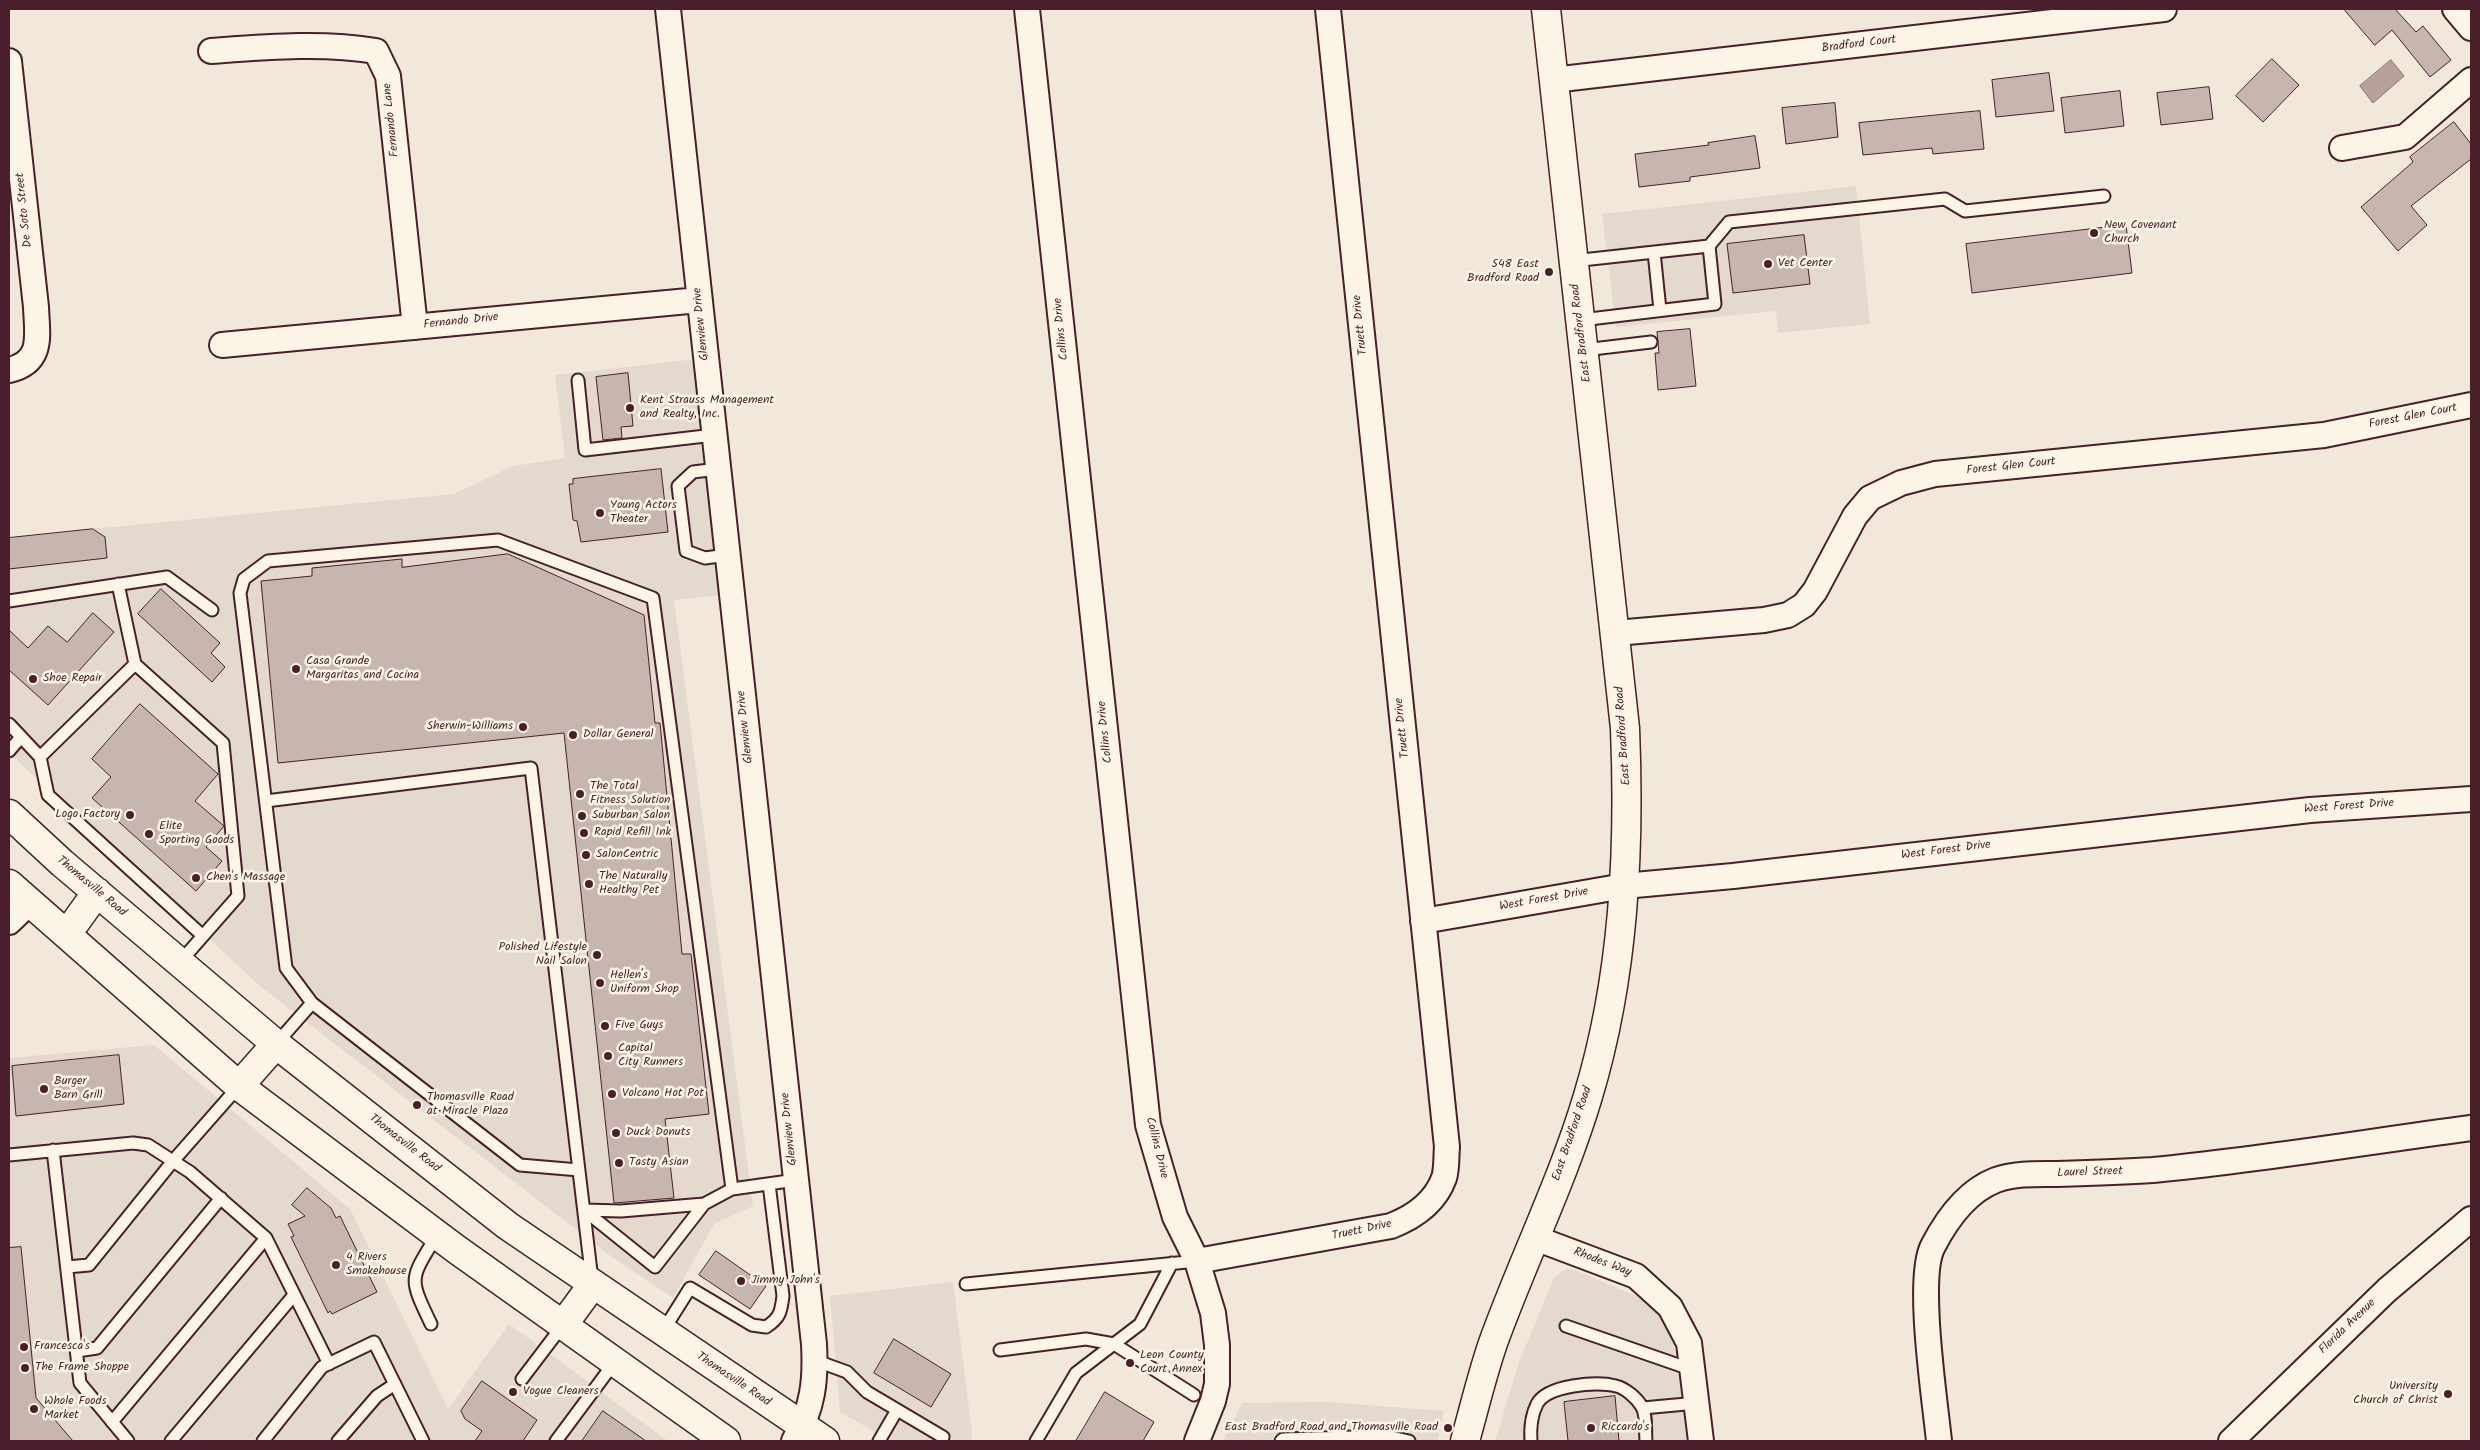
<!DOCTYPE html>
<html>
<head>
<meta charset="utf-8">
<style>
	body { margin:0 }
	#map { position:relative; width:2480px; height:1450px; overflow:hidden; background:#f1e8da; font-family:Kalam,sans-serif }
	canvas { display:block }
	.frame { position:absolute; inset:0; border:10px solid #4a1f2b; pointer-events:none }
</style>
</head>
<body>
<div id="map">
<canvas width="2480" height="1450"></canvas>
<div class="frame"></div>
</div>
<script>
const ctx = document.querySelector('canvas').getContext('2d');
ctx.lineJoin = 'round';
function paint(path, color) { ctx.fillStyle = color; ctx.fill(path, 'evenodd'); }
function strokePath(path, color, width, dash) { ctx.strokeStyle = color; ctx.lineWidth = width; ctx.lineCap = dash ? 'butt' : 'round'; ctx.setLineDash(dash || []); ctx.stroke(path); }
function write(font, color, halo, rows, align = 'center') {
  ctx.font = font + ' Kalam,sans-serif'; ctx.lineWidth = 5; ctx.setLineDash([]); ctx.textBaseline = 'middle'; ctx.strokeStyle = halo; ctx.fillStyle = color; for (const [text, x, y, turn = 0] of rows) {
    ctx.save(); ctx.translate(x, y); ctx.rotate((+turn || 0) * Math.PI / 180); ctx.textAlign = isNaN(turn) ? turn : align; if (halo) ctx.strokeText(text, 0, 0); ctx.fillText(text, 0, 0); ctx.restore();
  }
}
const built = new Path2D(`
	M1856 186 1870 324 1778 333 1776 311 1616 327 1602 214Z
	M696 359 722 595 674 600 753 1206 714 1224 673 1298 612 1257 261 987 9 753V537L454 494 513 466 565 458 555 375Z
	M154 1045 350 1209 448 1409 509 1324 668 1441H9V1058Z
	M1566 1269 1575 1270 1643 1299 1662 1318 1673 1338 1689 1441H1495L1519 1362 1554 1278Z
	M953 1282 972 1432 971 1441H891L840 1412 830 1296Z
	M1328 1402 1444 1411 1437 1441H1223L1242 1403Z`);
const water = new Path2D(`
	M2391 60 2404 76 2373 103 2360 86Z`);
const building = new Path2D(`
	M2344 9H2395L2416 32 2423 26 2451 60 2430 77 2392 30 2375 45Z
	M2272 59 2299 85 2263 122 2236 96Z
	M2049 73 2054 111 1996 117 1992 80Z
	M2209 87 2213 119 2161 125 2157 93Z
	M2120 91 2124 126 2065 133 2061 98Z
	M1835 103 1838 137 1786 144 1782 108Z
	M1980 111 1984 149 1933 154 1932 148 1863 155 1859 123Z
	M2454 122 2471 144V159L2411 206 2427 225 2398 251 2361 207 2413 162 2410 157Z
	M1755 136 1760 168 1690 177V181L1639 187 1635 154 1709 145 1708 143Z
	M2126 225 2132 273 1972 293 1966 244Z
	M1804 235 1810 284 1733 293 1727 244Z
	M1690 329 1696 386 1658 390 1655 353H1659L1657 332Z
	M628 373 633 426 621 427 622 438 603 440 596 377Z
	M661 469 668 532 581 542 577 521 573 520 569 484H573V479Z
	M93 529 105 537 107 558 9 569V538Z
	M508 554 644 615 655 723H660L682 954H691L709 1114 665 1119 674 1198 614 1203 564 733 278 763 261 581 312 576V568L402 559V567Z
	M161 589 220 643 211 653 225 667 212 682 138 614Z
	M93 613 114 632 48 705 9 670V630L28 648 48 626 67 642Z
	M140 704 218 774 195 801 224 826 206 847 222 861 196 891 92 798 111 777 92 759Z
	M119 1055 124 1104 16 1116 12 1066Z
	M307 1188 331 1208 336 1218 340 1216 377 1292 332 1314 330 1311 328 1313 291 1237 294 1236 288 1224 305 1216 292 1205Z
	M21 1247 36 1398 73 1441H9V1248Z
	M716 1251 766 1286 750 1309 699 1275Z
	M894 1339 951 1374 931 1407 874 1373Z
	M482 1381 537 1420 523 1441H475L482 1431 465 1419 461 1411Z
	M1105 1392 1154 1422 1143 1441H1076Z
	M1615 1396 1619 1441H1568L1564 1402Z
	M603 1411 646 1441H582Z`);
const lane = new Path2D(`
	M1654 252 1660 310
	M1573 261 1709 246 1729 222 1945 199 1965 211 2104 196
	M1581 320 1715 304 1709 246
	M1584 350 1651 342
	M578 380 585 450 714 435
	M718 469 693 472 678 486 686 551 705 558 727 555
	M118 584 135 664
	M9 601 167 577 212 610
	M9 724 40 757 48 795 203 936
	M9 751 21 737
	M40 757 135 664 223 743 238 896 180 962
	M266 801 531 768 592 1280
	M276 1044 312 1003
	M53 1150 80 1383 128 1441
	M9 1155 133 1143 148 1145 190 1172 266 1238 329 1364
	M579 1170 520 1165 312 1003 286 968 240 593 244 579 268 561 498 540 653 598 732 1189
	M584 1210 655 1267 704 1204 732 1189 796 1180
	M584 1210 621 1211 704 1204
	M67 1267 89 1265 173 1161 239 1086
	M966 1284 1197 1261
	M431 1324C408 1276 410 1280 437 1235
	M1566 1326 1693 1370
	M663 1331 690 1288 752 1325 766 1327C780 1318 781 1312 783 1296L769 1184
	M1000 1350 1086 1339 1114 1344 1194 1395
	M77 1351 97 1348 221 1198
	M814 1360 847 1372 867 1392 943 1437 942 1441
	M522 1379 563 1325
	M1643 1408 1697 1403
	M112 1422 266 1238
	M171 1441 294 1295
	M263 1441 322 1367 374 1342 423 1441
	M338 1441 377 1396 395 1384
	M556 1441 614 1363
	M879 1441 897 1410
	M1036 1441 1076 1373 1140 1324 1172 1263
	M1281 1441 1283 1439 1387 1436 1409 1441
	M1531 1441C1530 1428 1531 1416 1537 1404 1547 1385 1597 1381 1616 1386 1625 1388 1637 1398 1642 1407 1647 1416 1645 1431 1646 1441`);
const street = new Path2D(`
	M668 9 814 1344C816 1381 813 1408 794 1441
	M1027 9 1148 1125 1175 1217 1197 1261 1213 1313 1217 1345V1384L1213 1401 1197 1441
	M2455 9 2471 28
	M211 51C266 47 322 42 376 51L388 76 415 327
	M9 61 36 307C37 335 44 362 9 370
	M1553 80 2164 9
	M2342 148 2405 137 2471 80
	M222 345 699 300
	M1616 633 1764 620 1788 615 1804 605 1815 591 1855 516 1870 498 1901 483 1935 474 2324 435 2471 405
	M1423 921 1624 886 1733 876 2310 810 2471 799
	M9 922 30 902
	M1535 1238 1636 1276 1670 1307 1689 1343 1701 1441
	M1197 1261 1391 1226C1414 1217 1435 1203 1444 1178 1447 1169 1446 1157 1447 1147L1328 9
	M1939 1441C1935 1401 1916 1277 1933 1246 1947 1219 1967 1191 1996 1180 2015 1173 2037 1174 2057 1174 2089 1173 2121 1172 2153 1170 2260 1160 2365 1142 2471 1128
	M2231 1441 2387 1290 2471 1219`);
const secondary = new Path2D(`
	M1465 1441C1474 1409 1482 1375 1493 1343 1523 1260 1563 1180 1588 1096 1624 977 1630 851 1625 728L1546 9`);
const primary = new Path2D(`
	M9 814 62 863 276 1044 508 1226 825 1441
	M9 884 239 1086 456 1249 726 1441
	M67 934 97 892
	M239 1086 276 1044
	M563 1325 593 1284`);
const markers = [
	[2094,233,5,"#4a1f2b"],
	[1768,264,5,"#4a1f2b"],
	[1549,272,5,"#4a1f2b"],
	[630,408,5,"#4a1f2b"],
	[600,513,5,"#4a1f2b"],
	[296,669,5,"#4a1f2b"],
	[33,679,5,"#4a1f2b"],
	[523,727,5,"#4a1f2b"],
	[573,735,5,"#4a1f2b"],
	[580,794,5,"#4a1f2b"],
	[130,815,5,"#4a1f2b"],
	[582,816,5,"#4a1f2b"],
	[584,833,5,"#4a1f2b"],
	[149,834,5,"#4a1f2b"],
	[586,855,5,"#4a1f2b"],
	[196,878,5,"#4a1f2b"],
	[589,884,5,"#4a1f2b"],
	[597,955,5,"#4a1f2b"],
	[600,983,5,"#4a1f2b"],
	[605,1026,5,"#4a1f2b"],
	[608,1056,5,"#4a1f2b"],
	[44,1089,5,"#4a1f2b"],
	[612,1094,5,"#4a1f2b"],
	[417,1105,5,"#4a1f2b"],
	[616,1133,5,"#4a1f2b"],
	[619,1163,5,"#4a1f2b"],
	[336,1265,5,"#4a1f2b"],
	[741,1281,5,"#4a1f2b"],
	[24,1347,5,"#4a1f2b"],
	[1130,1363,5,"#4a1f2b"],
	[25,1368,5,"#4a1f2b"],
	[513,1392,5,"#4a1f2b"],
	[2448,1394,5,"#4a1f2b"],
	[34,1409,5,"#4a1f2b"],
	[1448,1428,5,"#4a1f2b"],
	[1591,1428,5,"#4a1f2b"]
];
const streetNames = [
	["Bradford Court",1859,45,-7],
	["Fernando Lane",392,120,-96],
	["De Soto Street",25,210,-96],
	["Fernando Drive",461,322,-6],
	["Glenview Drive",702,324,-96],
	["Truett Drive",1361,325,-96],
	["Collins Drive",1062,329,-96],
	["East Bradford Road",1582,333,-97],
	["Forest Glen Court",2413,417,-11],
	["Forest Glen Court",2011,467,-6],
	["Glenview Drive",746,727,-96],
	["Truett Drive",1403,728,-96],
	["Collins Drive",1106,732,-96],
	["East Bradford Road",1624,736,-94],
	["West Forest Drive",2349,807,-4],
	["West Forest Drive",1946,851,-7],
	["Thomasville Road",91,887,40],
	["West Forest Drive",1544,900,-10],
	["Glenview Drive",790,1129,-96],
	["East Bradford Road",1573,1134,-71],
	["Thomasville Road",404,1144,38],
	["Collins Drive",1156,1148,76],
	["Laurel Street",2090,1173,-2],
	["Truett Drive",1362,1231,-12],
	["Rhodes Way",1602,1263,21],
	["Florida Avenue",2348,1327,-44],
	["Thomasville Road",733,1380,34]
];
const poiNames = [
	["New Covenant",2104,226],
	["Church",2104,240],
	["Vet Center",1778,264],
	["548 East",1539,265,"right"],
	["Bradford Road",1539,279,"right"],
	["Kent Strauss Management",640,401],
	["and Realty, Inc.",640,415],
	["Young Actors",610,506],
	["Theater",610,520],
	["Casa Grande",306,662],
	["Margaritas and Cocina",306,676],
	["Shoe Repair",43,679],
	["Sherwin-Williams",513,727,"right"],
	["Dollar General",583,735],
	["The Total",590,787],
	["Fitness Solution",590,801],
	["Logo Factory",120,815,"right"],
	["Suburban Salon",592,816],
	["Elite",159,827],
	["Sporting Goods",159,841],
	["Rapid Refill Ink",594,833],
	["SalonCentric",596,855],
	["The Naturally",599,877],
	["Healthy Pet",599,891],
	["Chen's Massage",206,878],
	["Polished Lifestyle",587,948,"right"],
	["Nail Salon",587,962,"right"],
	["Hellen's",610,976],
	["Uniform Shop",610,990],
	["Five Guys",615,1026],
	["Capital",618,1049],
	["City Runners",618,1063],
	["Burger",54,1082],
	["Barn Grill",54,1096],
	["Volcano Hot Pot",622,1094],
	["Thomasville Road",427,1098],
	["at Miracle Plaza",427,1112],
	["Duck Donuts",626,1133],
	["Tasty Asian",629,1163],
	["4 Rivers",346,1258],
	["Smokehouse",346,1272],
	["Jimmy John's",751,1281],
	["Francesca's",34,1347],
	["Leon County",1140,1356],
	["Court Annex",1140,1370],
	["The Frame Shoppe",35,1368],
	["University",2438,1387,"right"],
	["Church of Christ",2438,1401,"right"],
	["Vogue Cleaners",523,1392],
	["Whole Foods",44,1402],
	["Market",44,1416],
	["East Bradford Road and Thomasville Road",1438,1428,"right"],
	["Riccardo's",1601,1428]
];
paint(built, '#e4d9cd');
paint(water, '#b6a19c');
strokePath(water, '#8b6d6f', 1);
paint(building, '#c7b6af');
strokePath(building, '#4a1f2b', 1);
strokePath(lane, '#4a1f2b', 15);
strokePath(street, '#4a1f2b', 28);
strokePath(secondary, '#4a1f2b', 31);
strokePath(primary, '#4a1f2b', 31);
strokePath(lane, '#fcf5e5', 11);
strokePath(street, '#fcf5e5', 24);
strokePath(secondary, '#fcf5e5', 28);
strokePath(primary, '#fcf5e5', 28);
for (const [x, y, r, color] of markers) { const dot = new Path2D(); dot.arc(x, y, r, 0, 2 * Math.PI); ctx.fillStyle = color; ctx.fill(dot); strokePath(dot, '#fcf5e5', 2); }
write('12px', '#4a1f2b', '#fcf5e5', streetNames);
write('12px', '#4a1f2b', '#fcf5e5', poiNames, 'left');
</script>
</body>
</html>
